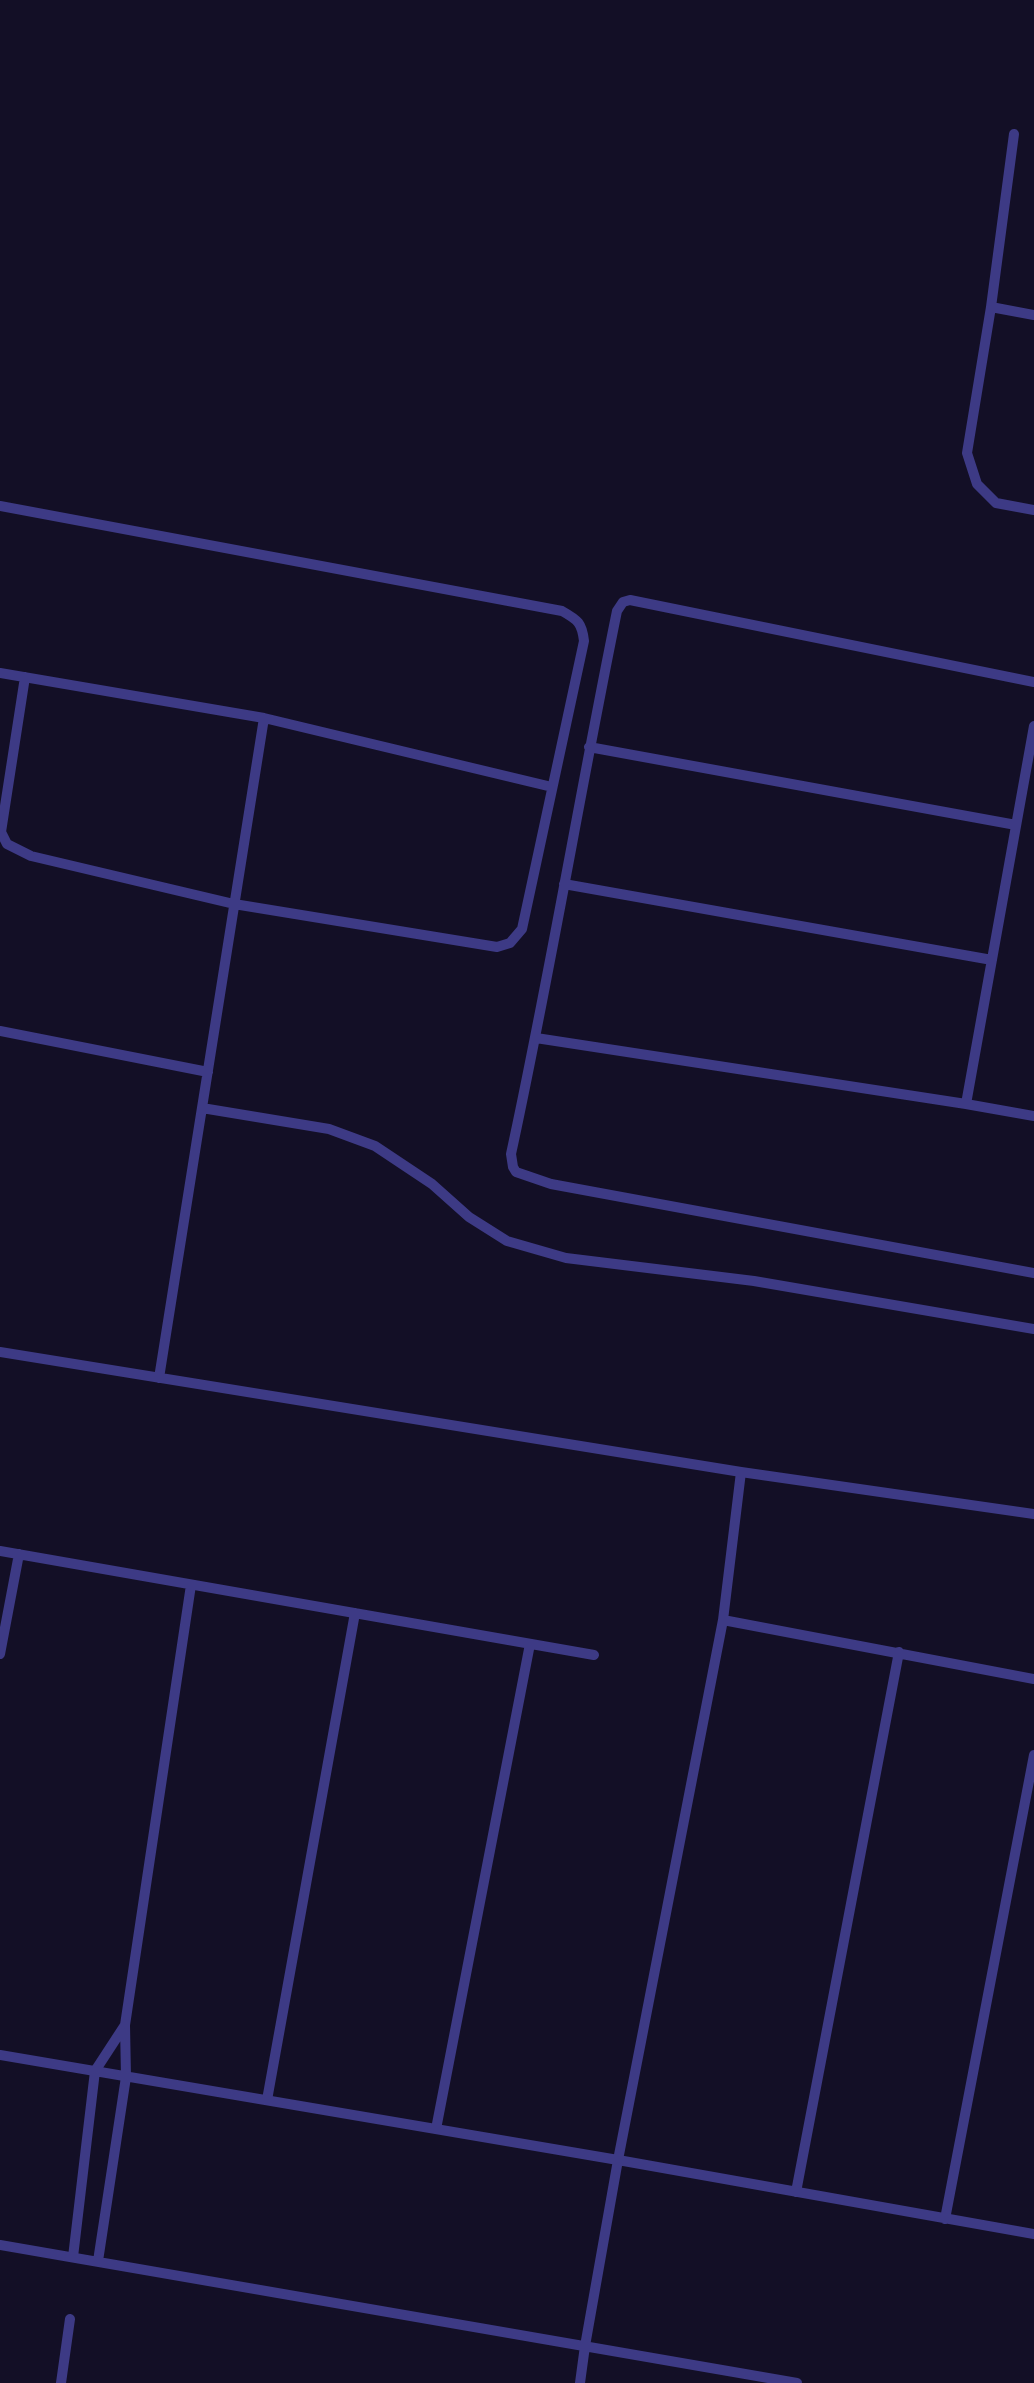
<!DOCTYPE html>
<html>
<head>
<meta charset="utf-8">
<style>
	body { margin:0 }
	canvas { display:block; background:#130f26 }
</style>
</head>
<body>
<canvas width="1034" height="2383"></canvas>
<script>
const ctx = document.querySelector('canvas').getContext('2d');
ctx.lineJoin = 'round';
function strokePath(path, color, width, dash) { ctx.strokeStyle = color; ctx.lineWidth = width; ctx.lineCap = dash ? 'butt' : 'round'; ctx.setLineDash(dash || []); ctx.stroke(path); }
const minor = new Path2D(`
	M1014 134 991 307 967 453 977 484 996 503 1034 510
	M991 307 1034 315
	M0 506 562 611C578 620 582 623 584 641L522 929 510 943 497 947 234 904 31 856 7 844 1 832 25 677
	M0 673 264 718 552 787
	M1034 682 630 600 623 602 617 611C580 792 550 974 511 1154L513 1167 516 1172 551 1184 1034 1273
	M1034 726 966 1104 1034 1116
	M589 747 1016 825
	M564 884 992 960
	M0 1031 208 1072
	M536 1038 966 1104
	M202 1108 329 1129 375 1146 432 1184 469 1217 507 1241 566 1258 754 1281 1034 1329
	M0 1352 741 1472 1034 1514
	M159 1378 264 718
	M0 1551 594 1655
	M723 1620 1034 1679
	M0 1654 19 1554
	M125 2025 191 1585
	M0 2055 618 2160 1034 2234
	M267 2100 355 1613
	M436 2129 530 1644
	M796 2192 899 1652
	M945 2219 1034 1755
	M0 2245 797 2383
	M73 2257 95 2071 125 2025 126 2077 98 2261
	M61 2383 70 2319
	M580 2383 585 2346 618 2160 723 1620 741 1472`);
strokePath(minor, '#3d3a85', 10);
</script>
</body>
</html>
